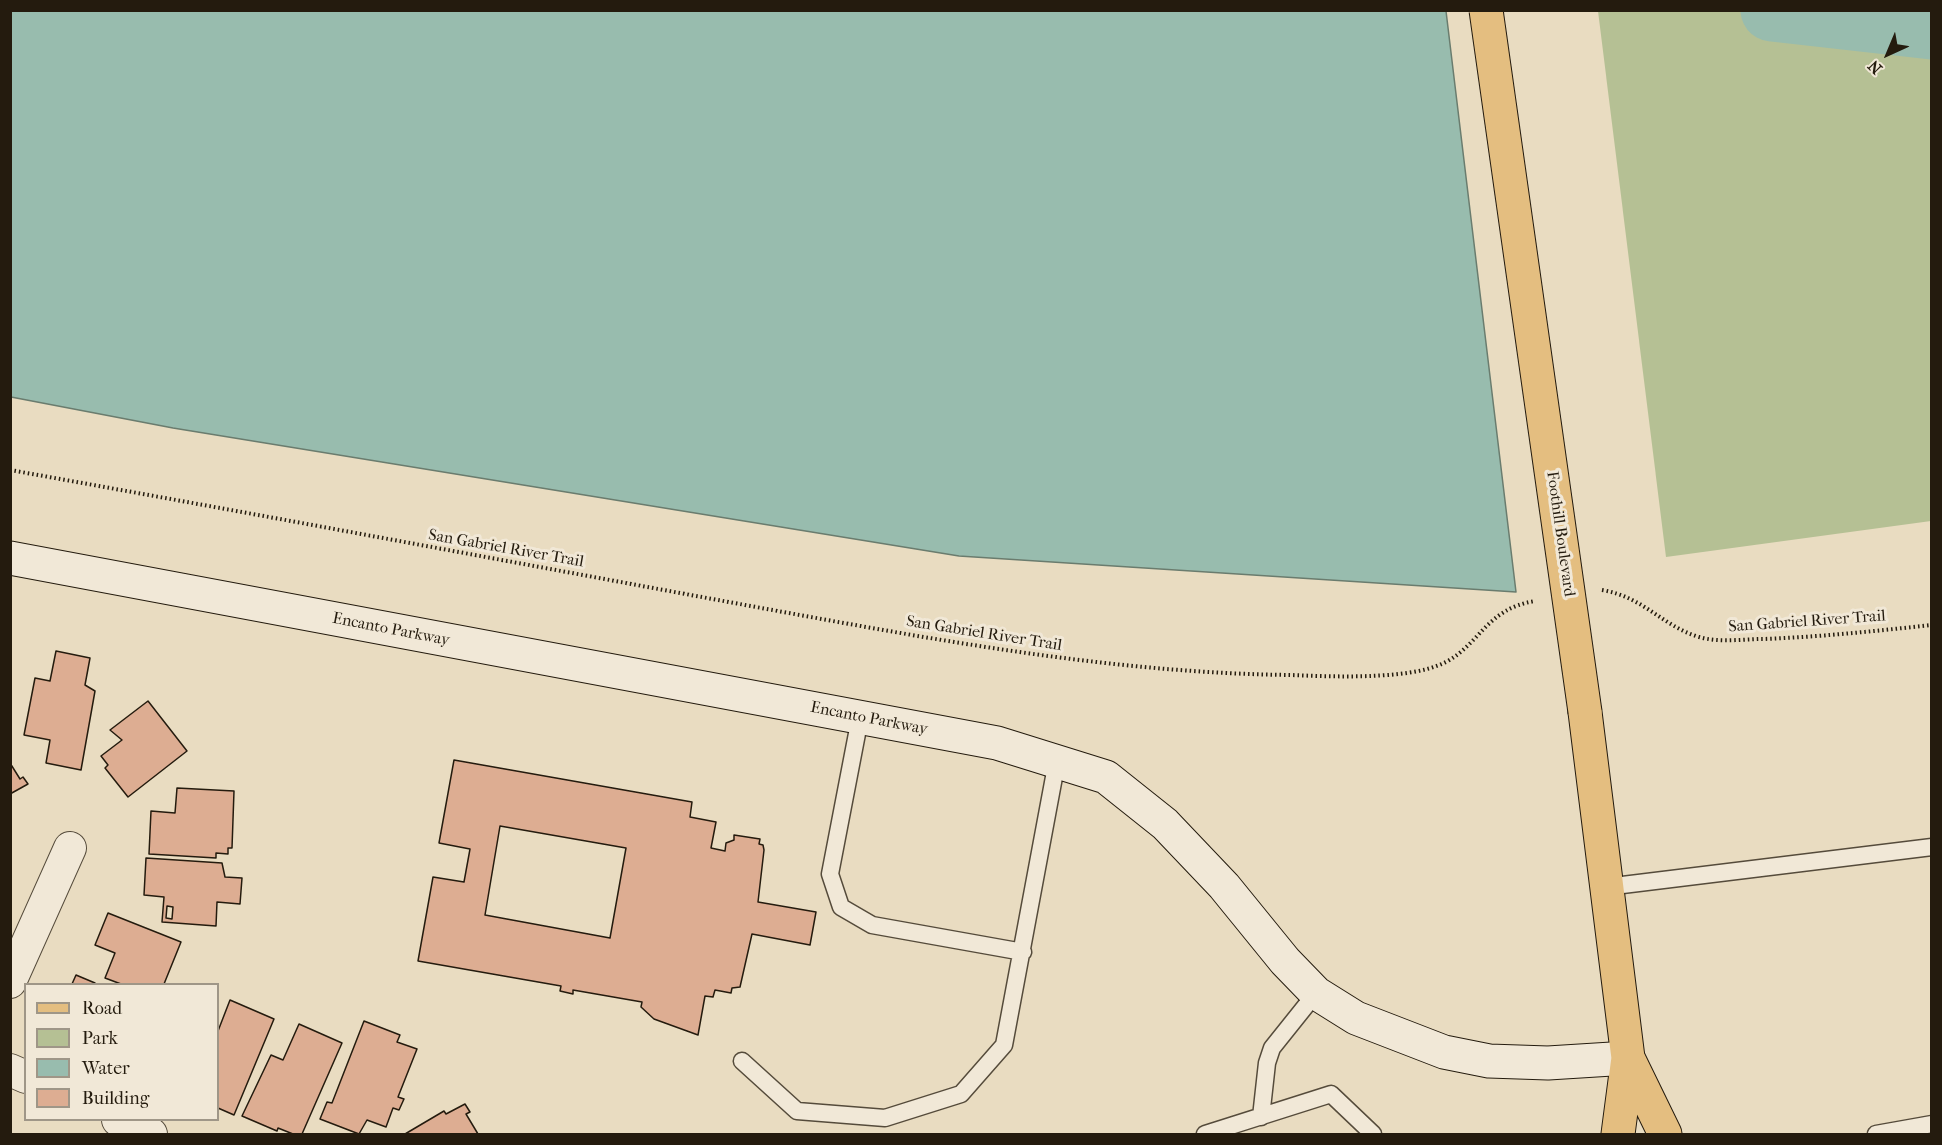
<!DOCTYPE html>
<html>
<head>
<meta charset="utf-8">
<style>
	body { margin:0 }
	#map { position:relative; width:1942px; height:1145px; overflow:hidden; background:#e9dcc1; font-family:"IM FELL French Canon",serif }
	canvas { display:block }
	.frame { position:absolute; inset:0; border:12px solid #241b0e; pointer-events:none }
	.legend { position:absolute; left:24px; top:983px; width:195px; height:138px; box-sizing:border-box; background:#f1e8d7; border:2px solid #9f9687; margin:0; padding:8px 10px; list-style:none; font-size:18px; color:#241b0e }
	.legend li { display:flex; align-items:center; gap:12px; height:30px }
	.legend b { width:30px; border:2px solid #9f9687 }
	.north { position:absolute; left:1858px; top:24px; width:60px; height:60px; -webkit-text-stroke:4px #f1e8d7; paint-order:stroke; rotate:224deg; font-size:16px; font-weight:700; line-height:24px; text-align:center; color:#241b0e }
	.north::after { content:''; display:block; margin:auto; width:21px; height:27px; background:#241b0e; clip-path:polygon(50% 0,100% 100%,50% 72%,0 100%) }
</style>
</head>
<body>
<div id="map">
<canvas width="1942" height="1145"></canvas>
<div class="frame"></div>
<ul class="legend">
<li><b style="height:8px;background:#e4be80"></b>Road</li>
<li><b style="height:16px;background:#b5c094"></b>Park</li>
<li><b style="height:16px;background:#98bcae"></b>Water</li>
<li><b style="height:16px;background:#ddad92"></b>Building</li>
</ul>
<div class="north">N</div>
</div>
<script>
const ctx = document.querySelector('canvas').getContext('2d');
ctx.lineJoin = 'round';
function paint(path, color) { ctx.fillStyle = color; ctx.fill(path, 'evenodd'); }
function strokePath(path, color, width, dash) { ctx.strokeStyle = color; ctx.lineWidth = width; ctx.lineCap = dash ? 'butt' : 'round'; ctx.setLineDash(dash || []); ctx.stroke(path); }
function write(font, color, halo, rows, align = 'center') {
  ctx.font = font + ' "IM FELL French Canon",serif'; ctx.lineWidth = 6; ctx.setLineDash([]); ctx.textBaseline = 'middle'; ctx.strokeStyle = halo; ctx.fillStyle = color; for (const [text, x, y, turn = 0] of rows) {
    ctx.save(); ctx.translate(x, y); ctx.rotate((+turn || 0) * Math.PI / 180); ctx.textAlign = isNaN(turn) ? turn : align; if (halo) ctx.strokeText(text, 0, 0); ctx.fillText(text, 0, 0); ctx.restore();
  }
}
const green = new Path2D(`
	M1598 11H1931V521L1666 557Z`);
const water = new Path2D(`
	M10 11H1446L1516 592 959 556 173 428 11 397Z`);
const river = new Path2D(`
	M1772 10 1932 28`);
const building = new Path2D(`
	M56 651 90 658 85 685 95 691 81 770 46 763 50 740 24 735 35 678 50 681Z
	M148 701 187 751 128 797 105 768 108 765 101 756 122 740 110 730Z
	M454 760 692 802 690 817 716 822 711 848 725 851 726 843 734 840V835L760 839 759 844 763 845 764 850 758 902 816 912 810 945 752 934 740 987 732 988 731 993 715 990 713 997 705 996 698 1035 654 1019 641 1007 642 1002 573 990V994L560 991 561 986 418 961 433 877 464 882 470 849 439 843ZM500 826 626 848 610 938 485 915Z
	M10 763 20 779 23 777 28 784 10 794Z
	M177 788 234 791 232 848H228V854L216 853V858L149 854 151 811 175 813Z
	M146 858 222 863 225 877 242 878 240 904 217 902 216 926 162 922 164 897 144 895ZM167 906 173 907 172 919 166 918Z
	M108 913 181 942 164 984H121L105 978 115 953 95 945Z
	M76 975 95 983 94 984H72Z
	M230 1000 274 1019 234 1115 218 1108V1031Z
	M364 1021 400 1035 397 1042 417 1049 398 1097 404 1099 399 1110 393 1108 386 1127 367 1120 359 1134 320 1119 327 1102 332 1103Z
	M299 1024 342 1043 302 1134H293L278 1128 277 1131 242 1116 271 1055 283 1060Z
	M465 1104 470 1112 466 1114 478 1134H405L444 1111 446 1114Z`);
const path = new Path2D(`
	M10 470C256 514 501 560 745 605 926 638 1107 673 1291 675 1317 676 1343 677 1369 676 1394 675 1424 673 1446 662 1481 643 1486 609 1535 601
	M1602 590C1644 597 1662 626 1699 637 1720 643 1742 639 1763 639 1820 637 1875 631 1932 625`);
const lane = new Path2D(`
	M860 718 830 874 841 907 872 925 1023 952
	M1606 887 1932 847
	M742 1061 797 1111 885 1118 961 1094 1004 1045 1057 761
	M1261 1117 1267 1063 1272 1048 1316 993
	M1205 1134 1331 1094 1373 1134
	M1876 1134 1932 1124`);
const street = new Path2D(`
	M10 982 70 848
	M10 1070 26 1077
	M118 1120 151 1134`);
const secondary = new Path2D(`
	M10 558 997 743 1106 777 1165 824 1224 886 1285 961 1316 993 1356 1018 1444 1052 1489 1061 1548 1063 1628 1058`);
const primary = new Path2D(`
	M1585 712 1628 1058 1618 1134
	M1628 1058 1665 1134`);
const primaryBridge = new Path2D(`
	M1486 10 1585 712`);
const streetNames = [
	["Foothill Boulevard",1560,534,82],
	["San Gabriel River Trail",506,549,10],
	["San Gabriel River Trail",1807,622,-4],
	["Encanto Parkway",391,630,11],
	["San Gabriel River Trail",984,634,9],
	["Encanto Parkway",869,719,11]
];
paint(green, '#b5c094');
paint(water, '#98bcae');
strokePath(water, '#6a7c6e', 1.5);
strokePath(river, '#98bcae', 63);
paint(building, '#ddad92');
strokePath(building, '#241b0e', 1.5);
strokePath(lane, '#554b3b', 19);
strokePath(street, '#554b3b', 34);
strokePath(secondary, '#241b0e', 35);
strokePath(primary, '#241b0e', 35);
strokePath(path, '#241b0e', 4, [1.5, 3]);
strokePath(lane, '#f1e8d7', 16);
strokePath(street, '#f1e8d7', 32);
strokePath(secondary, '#f1e8d7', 33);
strokePath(primary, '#e4be80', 33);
strokePath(primaryBridge, '#241b0e', 35, []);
strokePath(primaryBridge, '#e4be80', 33);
write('16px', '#241b0e', '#f1e8d7', streetNames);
</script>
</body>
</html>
